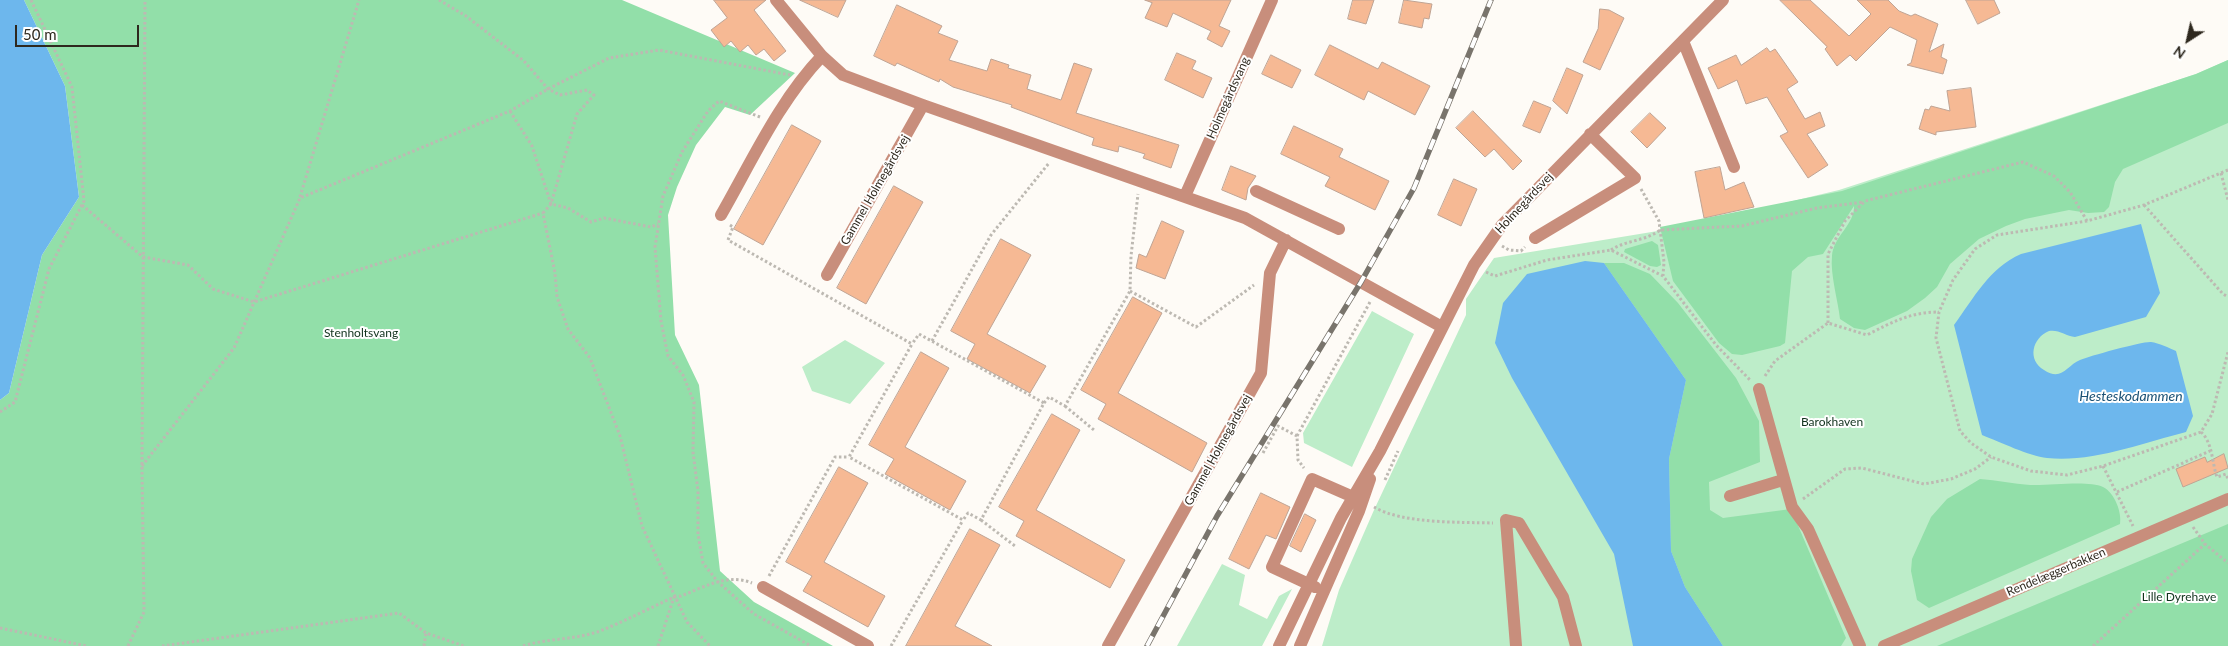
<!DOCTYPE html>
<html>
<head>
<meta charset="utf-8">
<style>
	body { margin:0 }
	#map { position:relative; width:2228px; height:646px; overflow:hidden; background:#fefbf6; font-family:Lato,sans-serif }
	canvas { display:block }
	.north { position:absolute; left:2163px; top:15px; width:50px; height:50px; -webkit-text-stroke:4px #fff; paint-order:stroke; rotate:215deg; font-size:14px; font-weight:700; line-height:20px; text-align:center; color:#2e281e }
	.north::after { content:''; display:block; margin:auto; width:18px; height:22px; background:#2e281e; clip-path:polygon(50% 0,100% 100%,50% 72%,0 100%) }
	.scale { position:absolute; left:15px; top:25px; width:124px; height:22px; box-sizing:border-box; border:2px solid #2e281e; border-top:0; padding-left:6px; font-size:15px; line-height:18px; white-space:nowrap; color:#2e281e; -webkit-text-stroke:4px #fff; paint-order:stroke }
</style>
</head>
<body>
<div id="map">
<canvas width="2228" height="646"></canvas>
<div class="north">N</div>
<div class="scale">50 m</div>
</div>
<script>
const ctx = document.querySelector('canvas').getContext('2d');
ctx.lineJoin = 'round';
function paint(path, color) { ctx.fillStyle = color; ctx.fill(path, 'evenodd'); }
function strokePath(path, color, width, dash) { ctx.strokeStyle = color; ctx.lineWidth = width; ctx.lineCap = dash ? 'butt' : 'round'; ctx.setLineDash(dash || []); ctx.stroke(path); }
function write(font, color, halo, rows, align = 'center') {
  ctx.font = font + ' Lato,sans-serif'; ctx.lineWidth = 4; ctx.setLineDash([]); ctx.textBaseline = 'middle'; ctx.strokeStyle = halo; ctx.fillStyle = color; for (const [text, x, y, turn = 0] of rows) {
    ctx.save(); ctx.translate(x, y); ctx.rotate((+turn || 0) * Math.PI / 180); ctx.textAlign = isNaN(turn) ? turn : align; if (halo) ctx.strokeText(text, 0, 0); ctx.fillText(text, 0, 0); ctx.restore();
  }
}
const green = new Path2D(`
	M2228 60V646H1322L1339 590 1374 510 1466 315V299L1494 258 1688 226 1839 190 2196 74Z
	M1372 311 1414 334 1352 467 1304 443 1303 433Z
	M845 340 885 363 850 404 812 391 802 367Z
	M1222 564 1245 575 1239 605 1267 619 1279 596 1292 589 1262 646H1177Z`);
const forest = new Path2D(`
	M24 0H622L795 73 750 115 725 107 696 145 677 187 668 215 675 335 699 385 720 571 754 602 833 646H0V400L9 393 42 255 79 197 65 86Z
	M2228 60V123L2123 169 2115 182 2109 207 2104 212 2088 213 2069 210 2025 219 2006 226 1979 239 1950 264 1937 287 1925 298 1907 311 1865 330 1854 328 1840 319C1838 301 1830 274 1832 256 1833 237 1855 224 1854 206L1823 254 1808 257 1792 271 1785 343 1780 346 1742 355 1732 354 1719 343 1673 281 1660 227 1842 191 2196 74Z
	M1652 241 1658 245 1661 265 1657 267 1650 266 1624 252 1625 249Z
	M1604 263H1624L1650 274 1678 303 1736 378 1759 421 1760 462 1709 482 1710 510 1723 518 1791 509 1846 638 1841 646H1723L1685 587 1671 551 1669 459 1686 380Z
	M1980 479C1997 480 2013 484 2030 485 2049 486 2088 480 2103 487 2115 493 2122 513 2120 524L1929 608 1917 600 1911 571 1912 559 1931 517 1947 499Z
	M2228 524V646H1937Z`);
const water = new Path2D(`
	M0 0H24L65 86 79 197 42 255 9 393 0 400Z
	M2141 224 2160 293 2146 317 2075 337C2066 336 2058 329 2049 331 2032 338 2027 360 2044 370 2062 382 2067 365 2080 360 2089 356 2144 341 2151 342 2159 343 2169 348 2176 351L2193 416 2186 432C2143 443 2091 463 2047 458 2029 456 2000 442 1982 435L1954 325C1974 298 1989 268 2021 254Z
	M1585 261 1604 263 1686 380 1669 459 1671 551 1685 587 1723 646H1633L1614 554 1512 378 1495 343 1503 303 1527 274Z`);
const building = new Path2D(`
	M714 0H766L754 10 786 51 774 61 764 49 756 55 748 45 740 52 731 41 724 47 711 30 727 18Z
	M800 0H846L838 17Z
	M1145 0H1231L1219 26 1230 31 1222 47 1207 39 1211 31 1173 13 1167 27 1145 18 1152 3Z
	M1353 0H1374L1366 24 1348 19Z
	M1404 0 1432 4 1429 19 1424 18 1422 28 1399 23Z
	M1780 0H1810L1849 36 1871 14 1857 0H1888L1899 11 1911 16 1915 14 1938 24 1929 52 1944 44 1941 57 1947 60 1943 74 1907 65 1911 63 1917 40 1890 27 1856 61 1850 55 1837 66 1825 49 1827 47Z
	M1966 0H1994L2000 13 1978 24Z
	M897 5 942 26 938 33 958 41 949 60 987 71 991 59 1009 65 1008 68 1031 75 1027 89 1061 100 1074 63 1092 69 1076 113 1179 145 1171 168 1143 158 1145 154 1119 146 1118 152 1092 145 1094 138 1011 107 1012 105 953 87 940 79 939 82 897 63 895 66 874 56Z
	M1600 9 1609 10 1624 18 1600 70 1583 62 1598 29Z
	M1330 45 1378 69 1382 62 1430 86 1415 115 1368 91 1364 100 1315 75Z
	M1767 48 1770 52 1775 49 1798 82 1787 89 1805 119 1820 112 1825 126 1807 134 1828 165 1808 178 1780 136 1788 132 1767 97 1746 104 1737 80 1718 89 1708 68 1736 55 1741 65Z
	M1177 53 1196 61 1192 69 1212 78 1203 98 1165 80Z
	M1271 55 1301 70 1292 88 1262 74Z
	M1567 68 1583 75 1567 114 1553 101Z
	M1971 88 1976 127 1936 132V135L1919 129 1925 109 1929 110 1931 106 1950 111 1947 91Z
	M1534 101 1551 108 1540 133 1523 126Z
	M1473 111 1522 161 1513 170 1494 149 1485 157 1456 128Z
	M1650 113 1666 128 1647 148 1631 132Z
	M792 125 821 141 763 245 734 229Z
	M1294 126 1343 149 1339 157 1389 181 1375 210 1325 186 1330 177 1281 154Z
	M1231 166 1256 176 1248 188 1246 200 1222 190Z
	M1720 167 1725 190 1744 182 1754 207 1704 218 1695 172Z
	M1454 179 1477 189 1461 226 1438 215Z
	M894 186 923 202 866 304 837 288Z
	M1162 221 1184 231 1165 279 1136 268 1139 254 1146 257Z
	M1001 239 1031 255 987 334 1046 366 1030 393 967 359 975 344 951 331Z
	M1133 297 1162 313 1118 393 1207 443 1192 472 1098 419 1106 404 1081 390Z
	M921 352 949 368 905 447 966 481 950 510 885 474 894 459 869 445Z
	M1052 414 1080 430 1036 510 1125 560 1110 588 1016 536 1024 521 999 507Z
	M2224 454 2228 468 2183 487 2176 469 2205 457 2207 462Z
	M839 467 868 483 824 562 885 596 868 627 803 591 812 576 786 562Z
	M1261 493 1290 507 1276 539 1266 535 1249 569 1229 559Z
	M1305 514 1316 520 1301 552 1290 546Z
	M970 529 1000 545 955 626 992 646H906Z`);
const path = new Path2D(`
	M439 0 466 16 524 61 548 89 560 95 587 90 594 95 577 114 551 204 543 213 555 273 557 297 568 329 590 358 620 436 642 526 687 622 710 646
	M510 111 532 146 551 204 568 208 591 222 604 218 651 227 658 224
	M760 117 719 101 708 111 682 152 663 196 655 247 661 321 668 356 683 375 694 402 693 452 698 491V534L703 563 718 582 754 614 811 646
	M2228 170 2144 205 2087 221 1997 235 1975 249 1953 280 1939 312 1936 338 1960 431 1971 443 1991 457 2031 471 2067 475 2103 466 2201 432 2212 414 2228 352
	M2221 173 2228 200
	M1641 189 1659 221 1664 262 1663 276
	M300 197 359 0
	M82 205 143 257 188 265 213 289 254 302 543 213
	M2144 205 2223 294 2228 297
	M730 225 733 227 728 240 912 344 849 457 963 520 968 513 981 520 1044 403 919 334 912 344
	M1502 246 1509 250 1521 251 1525 247
	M1611 250C1626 240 1646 241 1660 230L1742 226 1817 208 1864 202
	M1486 272 1495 276 1547 260 1611 250 1663 276 1716 345 1750 380
	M1130 291 1196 327 1254 285
	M1828 323V254L1845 221 1865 201 2023 162 2054 176 2070 192 2087 221
	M932 341 991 235 1049 163
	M1765 376 1775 361 1828 323 1867 335C1892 322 1911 312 1939 312
	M1044 403 1049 397 1065 406 1130 291 1131 256 1138 194
	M1065 406 1094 430
	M0 412 15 402 49 269 84 201 72 87 31 0
	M2201 432C2213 443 2212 464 2217 477L2226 474 2228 479
	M1297 436 1370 302
	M1263 453 1278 426 1297 436 1298 460 1304 468
	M142 466 234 348 300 198 510 111 548 89 609 58 659 50 790 75
	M2103 466 2133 526
	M1385 480 1398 451
	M2117 492 2210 451
	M1803 499 1845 469 1862 468 1924 484 1951 479 1975 469 1991 457
	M1374 507C1403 524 1460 522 1493 523
	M981 520 1015 546
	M2193 527 2205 544 2228 563
	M769 576 835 457H849
	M0 628 87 646
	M128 646 144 612 142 466 145 0
	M162 646 399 613 426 633 464 646
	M424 646 426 633
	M523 646C548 638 575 640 600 631 625 621 650 608 674 597L681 596C704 587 728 573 752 583
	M658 646 674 597
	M891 646 963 520
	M2093 646 2205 544`);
const minor = new Path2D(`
	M776 0 822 56 843 75 923 105 1245 218 1442 327
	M1683 41 1734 167
	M1256 191 1339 229
	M1185 196 1272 0
	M721 215C752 161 779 101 822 56
	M1535 238 1635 178 1590 134
	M827 275 923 105
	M1759 389 1792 507 1808 529 1860 646
	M1730 496 1783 480
	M763 587 868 646
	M1315 587 1272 567 1312 479 1360 500
	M1108 646 1261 373 1270 273 1286 240
	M1279 646 1341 518 1380 451 1474 265 1502 225 1723 0
	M1300 646 1359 511 1370 479
	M1516 646 1506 520 1519 523 1563 597 1576 646
	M1884 646 2228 499`);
const rail = new Path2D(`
	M1147 646 1217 516 1361 282 1414 188 1491 0`);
const streetNames = [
	["Holmegårdsvang",1228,98,-66],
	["Gammel Holmegårdsvej",875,190,-60],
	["Holmegårdsvej",1524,203,-47],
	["Gammel Holmegårdsvej",1218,450,-61],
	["Rendelæggerbakken",2056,572,-23]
];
const parkNames = [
	["Stenholtsvang",361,333],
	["Barokhaven",1832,422],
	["Lille Dyrehave",2179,597]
];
const waterNames = [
	["Hesteskodammen",2131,396]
];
paint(green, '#bdedc9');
paint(forest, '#92dfa9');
paint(water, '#6db7ed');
paint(building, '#f6b994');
strokePath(building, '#bfa494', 1);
strokePath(path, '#bdb9b2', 3, [2.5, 2.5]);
strokePath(minor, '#c88e7c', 12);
strokePath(rail, '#79746c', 5.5);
strokePath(rail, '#fff', 4, [11]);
write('12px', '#2e281e', '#fff', streetNames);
write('12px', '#11321d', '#fff', parkNames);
write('italic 14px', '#1a5175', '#fff', waterNames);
</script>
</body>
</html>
